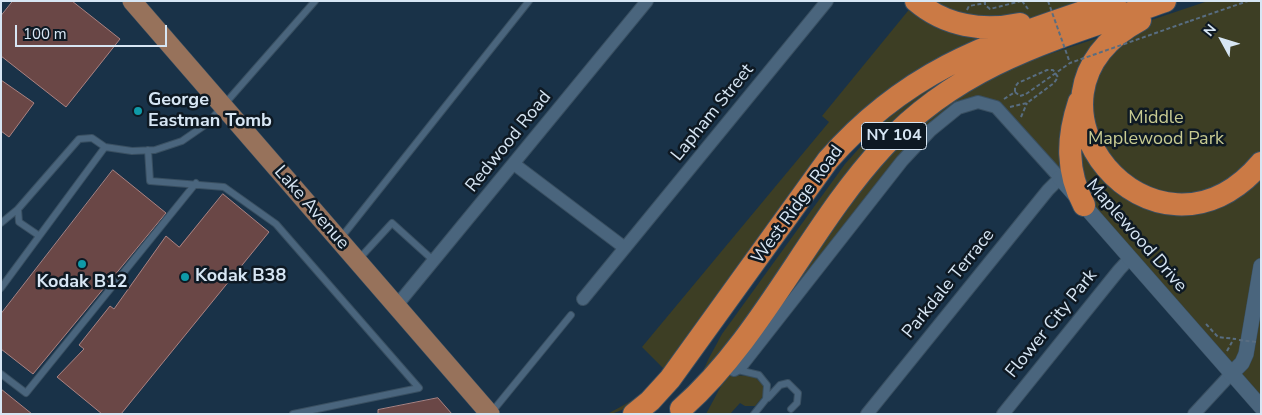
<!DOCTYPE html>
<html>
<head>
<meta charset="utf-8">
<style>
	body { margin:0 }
	#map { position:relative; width:1262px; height:415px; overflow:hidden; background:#193248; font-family:"Nunito Sans",sans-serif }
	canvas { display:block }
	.frame { position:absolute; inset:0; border:2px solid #d7e6f4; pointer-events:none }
	.north { position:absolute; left:1197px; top:15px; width:50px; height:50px; -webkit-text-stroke:4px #0e1923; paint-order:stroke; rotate:309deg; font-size:14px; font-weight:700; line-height:20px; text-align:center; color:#d7e6f4 }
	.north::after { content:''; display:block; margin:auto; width:18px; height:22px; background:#d7e6f4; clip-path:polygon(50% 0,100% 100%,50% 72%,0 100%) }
	.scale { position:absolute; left:15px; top:25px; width:152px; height:22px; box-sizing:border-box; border:2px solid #d7e6f4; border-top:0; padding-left:6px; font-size:15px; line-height:18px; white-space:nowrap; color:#d7e6f4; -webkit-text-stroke:4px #0e1923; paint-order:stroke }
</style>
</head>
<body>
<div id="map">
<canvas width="1262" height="415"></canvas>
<div class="frame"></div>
<div class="north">N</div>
<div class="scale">100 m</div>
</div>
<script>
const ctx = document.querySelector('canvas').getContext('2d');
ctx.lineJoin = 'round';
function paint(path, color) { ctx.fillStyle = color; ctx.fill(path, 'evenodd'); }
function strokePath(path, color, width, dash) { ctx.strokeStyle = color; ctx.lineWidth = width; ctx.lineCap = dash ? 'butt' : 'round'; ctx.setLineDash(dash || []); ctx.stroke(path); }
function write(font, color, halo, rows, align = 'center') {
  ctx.font = font + ' "Nunito Sans",sans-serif'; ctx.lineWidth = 5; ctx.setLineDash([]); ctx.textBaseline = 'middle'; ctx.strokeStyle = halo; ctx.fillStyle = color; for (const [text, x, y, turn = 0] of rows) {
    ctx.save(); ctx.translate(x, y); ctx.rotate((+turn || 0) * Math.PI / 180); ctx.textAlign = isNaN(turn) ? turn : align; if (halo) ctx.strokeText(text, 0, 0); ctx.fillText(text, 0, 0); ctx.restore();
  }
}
const green = new Path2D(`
	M916 1H1111L1003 27Z
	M1208 1H1261V407L991 99 976 96 953 105 892 165 738 363 875 170 918 124 1002 70Z
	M912 6C938 25 955 31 986 36L925 66 871 104 847 126 814 161 669 374C655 386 626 414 607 414 629 403 652 390 663 368L642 347 829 122 822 116Z
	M983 56 929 91 874 142 723 353 696 386 709 358 722 334 845 164 880 125 922 91Z
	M727 375 754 376 765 387V394L755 406H745L740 403 730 414H706Z`);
const building = new Path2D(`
	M13 1H72L120 39 66 107 1 56V16Z
	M1 80 34 103 9 137 1 131Z
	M113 170 166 213 33 374 1 349V314Z
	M223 194 269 232 121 414H102L57 377 84 349 79 345 110 306 114 309 166 236 179 247Z
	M1 389 32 414H1Z
	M438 398 452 414H378V410Z`);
const path = new Path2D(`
	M985 1V5L990 9 1021 1
	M1022 1 1028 9
	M967 10 969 6 985 3
	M1190 21 1248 1
	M1004 99 1015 92 1020 96 1026 94
	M1010 107 1027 103 1054 83 1058 77 1053 70H1047L1018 83 1015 87V92
	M1021 117 1027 103
	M1206 324 1218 337 1236 339
	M1227 351 1232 342`);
const service = new Path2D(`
	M148 150 150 181 224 187 276 224 419 388 293 414
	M1 223 18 209
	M38 235 19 222 18 209 79 139 92 138 105 147
	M340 239 529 1
	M358 260 392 223 434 261
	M1 288 105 147 132 151 155 150 182 141 208 123 315 1
	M738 370 759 375 767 385 766 399 754 414
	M1 374 26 393 196 183
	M768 398 780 385 788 383 798 393 797 403 791 409
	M491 413 571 315`);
const minor = new Path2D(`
	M514 164 625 248
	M583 299 827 1
	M397 305 647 1
	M734 370 742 365 902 161 931 130 958 108 978 102 996 107 1060 178 1048 190 867 414
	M1003 414 1119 270 1130 258
	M1194 414 1231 374`);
const tertiary = new Path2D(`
	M1060 178 1261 407
	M1231 374 1242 363 1246 354 1261 266`);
const primary = new Path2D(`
	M132 1 490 414`);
const motorway = new Path2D(`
	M916 1C945 26 983 32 1020 24
	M1140 20C995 98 1155 288 1261 163
	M1079 102C1067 138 1066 171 1084 205
	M681 409C763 337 810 225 884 146 963 61 1059 38 1165 1
	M634 414 650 401 670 379 828 160C912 64 999 41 1115 1`);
const pathBridge = new Path2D(`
	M1048 1 1070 63
	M1026 94 1070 63 1190 21
	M1239 340 1257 342`);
const markers = [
	[138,111,5,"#0f9aa8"],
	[82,264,5,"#0f9aa8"],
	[185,277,5,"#0f9aa8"]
];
const shields = [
	[894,136,65]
];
const shieldNames = [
	["NY 104",894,136]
];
const poiNames = [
	["George",148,101],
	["Eastman Tomb",148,122],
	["Kodak B38",195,277],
	["Kodak B12",82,283,"center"]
];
const streetNames = [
	["Lapham Street",713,113,-51],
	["Redwood Road",509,142,-51],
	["West Ridge Road",798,205,-54],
	["Lake Avenue",311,208,49],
	["Maplewood Drive",1136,236,49],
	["Parkdale Terrace",949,284,-51],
	["Flower City Park",1052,324,-51]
];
const parkNames = [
	["Middle",1156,119],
	["Maplewood Park",1156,140]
];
paint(green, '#3d3e24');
paint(building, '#6a4746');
strokePath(building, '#ab8382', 1);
strokePath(service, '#394f61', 8);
strokePath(minor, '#394f61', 14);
strokePath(tertiary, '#394f61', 16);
strokePath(primary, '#394f61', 20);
strokePath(motorway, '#394f61', 24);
strokePath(path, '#586d81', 2, [4, 2.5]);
strokePath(service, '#4a657d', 6);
strokePath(minor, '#4a657d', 12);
strokePath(tertiary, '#4a657d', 15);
strokePath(primary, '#97725b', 19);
strokePath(motorway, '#cb7a45', 22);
strokePath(pathBridge, '#586d81', 2, [4, 2.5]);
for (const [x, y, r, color] of markers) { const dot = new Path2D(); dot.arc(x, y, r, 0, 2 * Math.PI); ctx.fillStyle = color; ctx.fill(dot); strokePath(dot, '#0e1923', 2); }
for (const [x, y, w] of shields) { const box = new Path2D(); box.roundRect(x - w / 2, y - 13.5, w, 27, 4); ctx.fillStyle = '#0e1923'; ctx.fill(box); strokePath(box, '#d7e6f4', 1); }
write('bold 16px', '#d7e6f4', null, shieldNames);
write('bold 18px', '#d7e6f4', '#0e1923', poiNames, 'left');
write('18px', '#d7e6f4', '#0e1923', streetNames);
write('18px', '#c8cb92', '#0e1923', parkNames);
</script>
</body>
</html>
